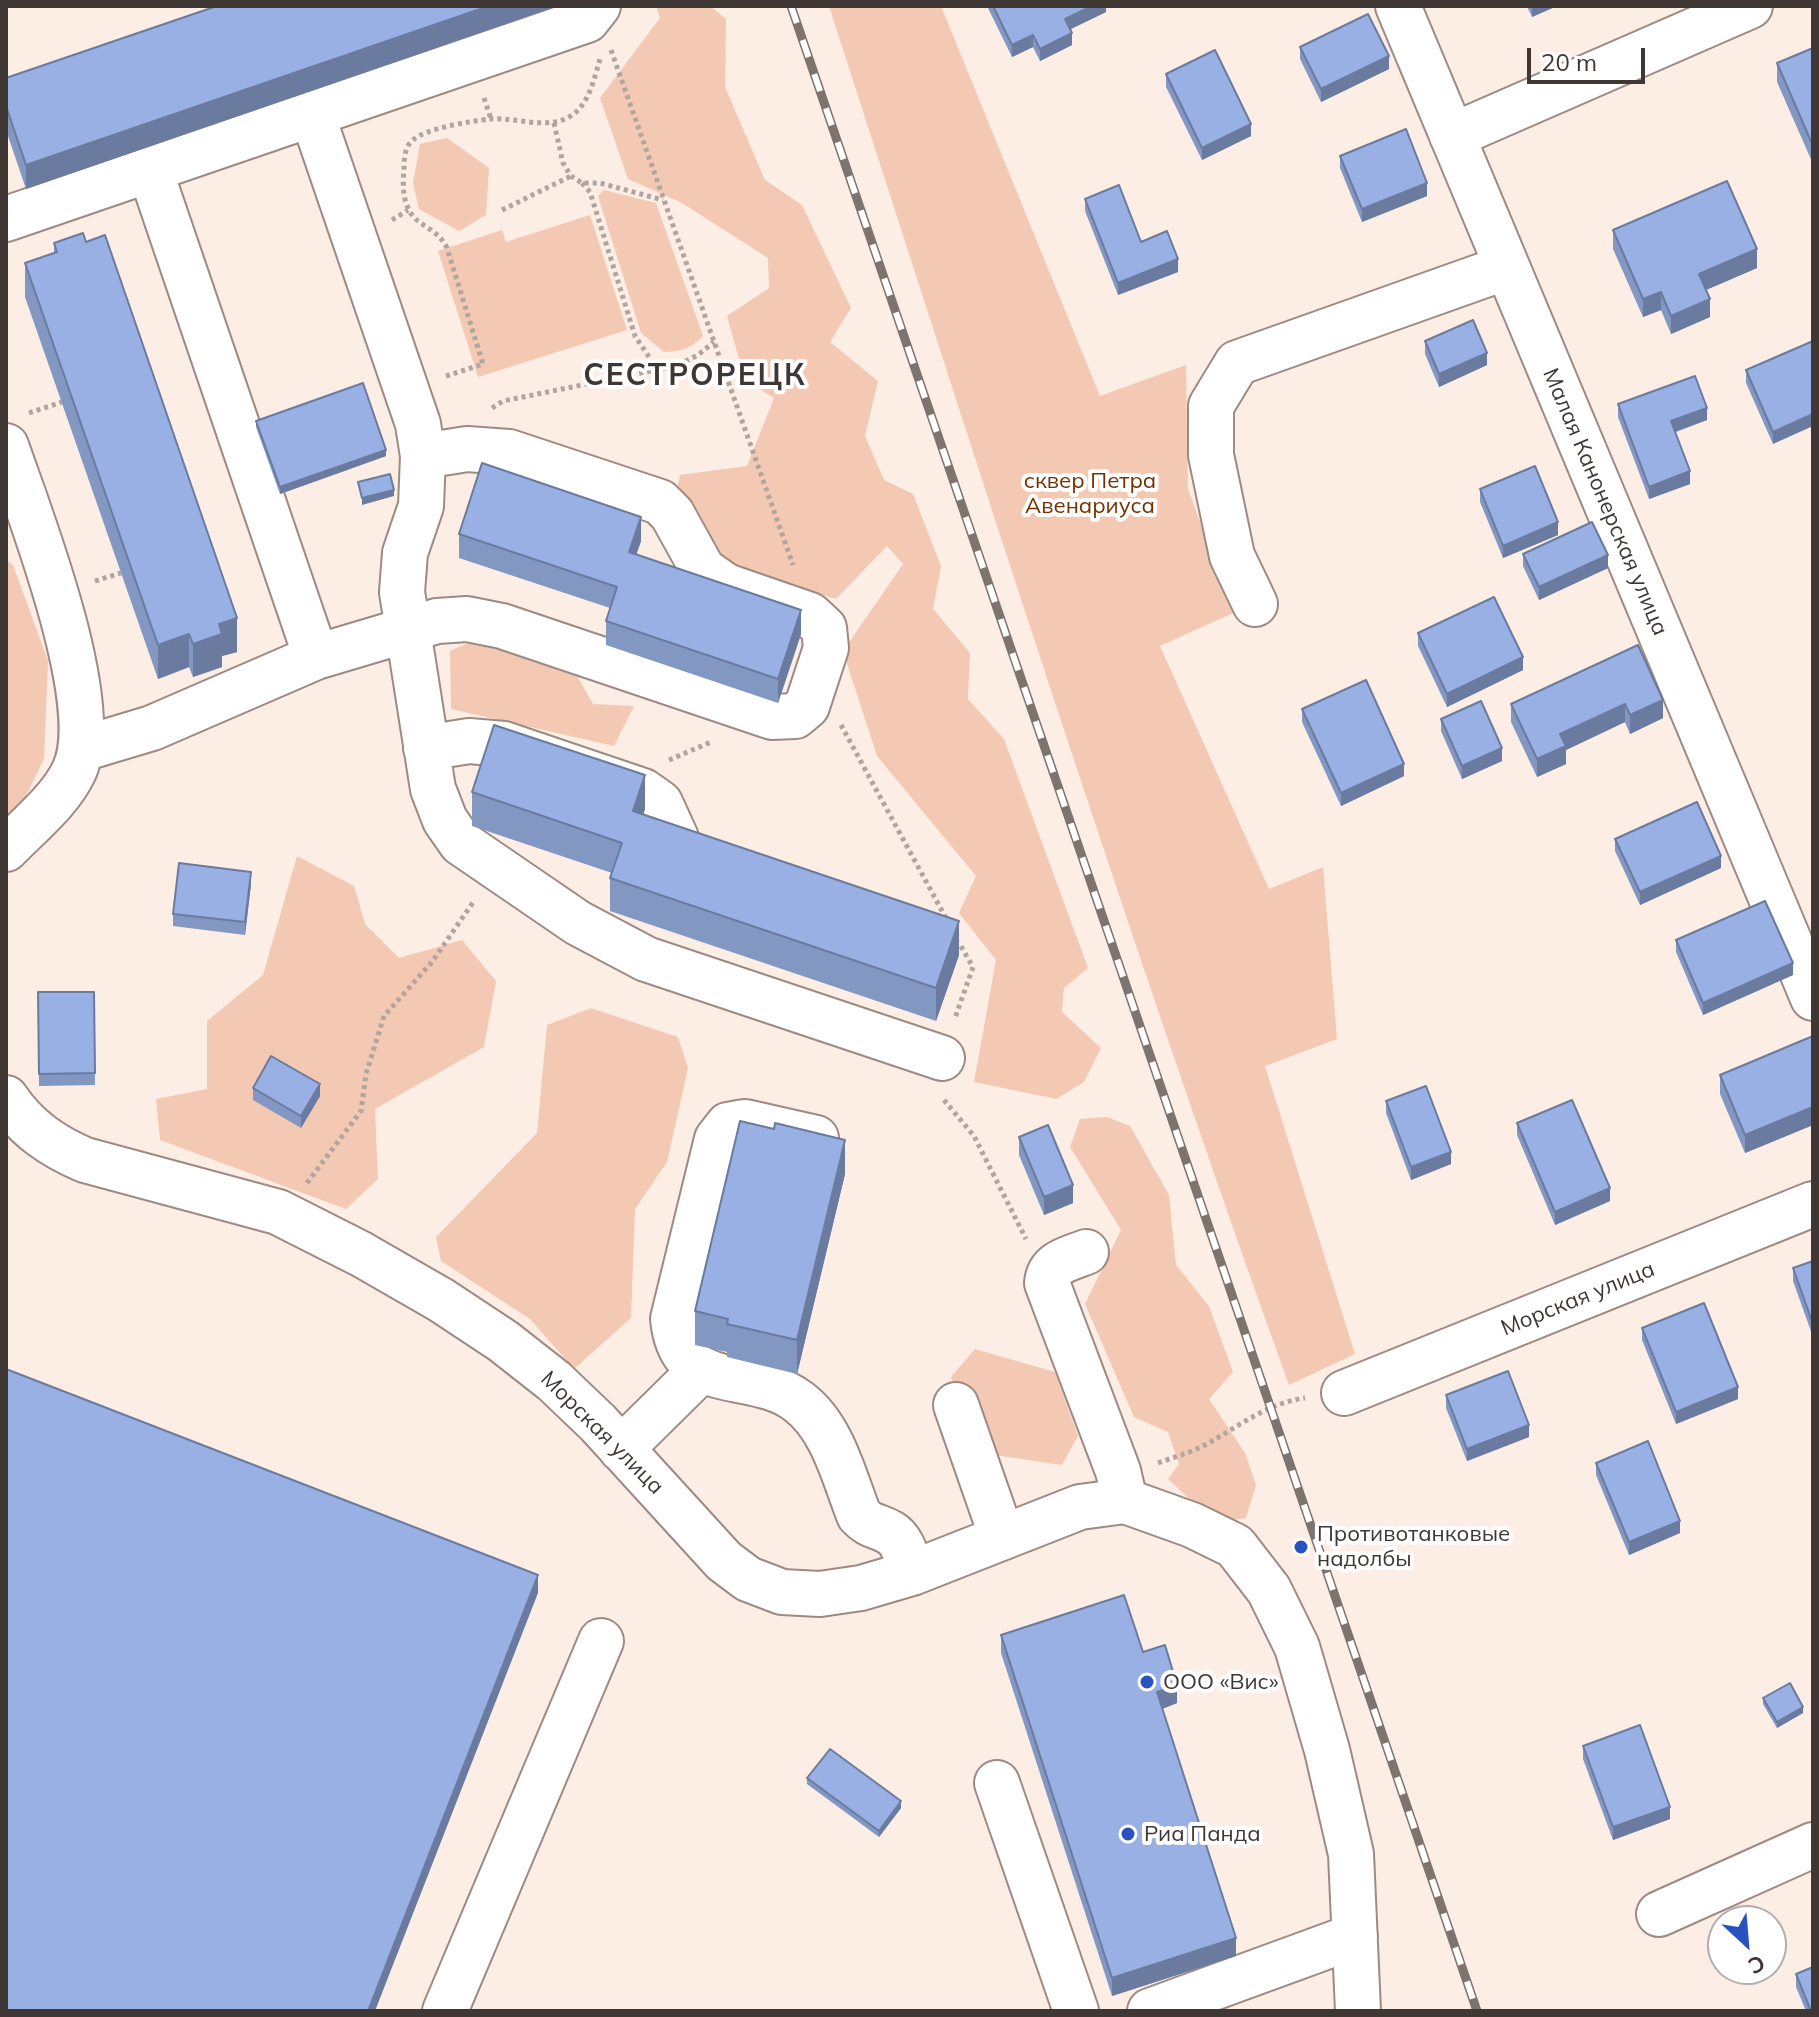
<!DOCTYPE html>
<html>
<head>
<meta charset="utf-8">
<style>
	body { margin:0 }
	#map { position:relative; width:1819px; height:2017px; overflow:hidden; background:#fcede5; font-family:Mulish,sans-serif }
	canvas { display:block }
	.frame { position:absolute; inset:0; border:8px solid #3e3733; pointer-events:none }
	.north { position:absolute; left:1707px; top:1905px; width:80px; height:80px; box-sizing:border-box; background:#fff; border:2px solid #b2afad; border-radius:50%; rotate:154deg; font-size:22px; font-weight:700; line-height:32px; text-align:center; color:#3e3733 }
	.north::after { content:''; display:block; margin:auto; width:28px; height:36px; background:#2951c0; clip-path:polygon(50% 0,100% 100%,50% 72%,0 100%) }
	.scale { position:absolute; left:1527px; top:48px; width:118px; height:36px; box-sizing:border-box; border:4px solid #3e3733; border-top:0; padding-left:10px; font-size:24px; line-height:28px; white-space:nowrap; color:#3e3733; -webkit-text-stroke:6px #fff; paint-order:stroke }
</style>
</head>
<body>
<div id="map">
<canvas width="1819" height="2017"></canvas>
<div class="frame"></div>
<div class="north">С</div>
<div class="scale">20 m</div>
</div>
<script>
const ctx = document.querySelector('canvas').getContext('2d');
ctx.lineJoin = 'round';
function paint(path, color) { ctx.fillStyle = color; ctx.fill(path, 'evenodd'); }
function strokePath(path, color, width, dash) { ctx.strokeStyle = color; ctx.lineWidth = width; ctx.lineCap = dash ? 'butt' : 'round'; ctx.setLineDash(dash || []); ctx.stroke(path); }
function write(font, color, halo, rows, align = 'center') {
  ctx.font = font + ' Mulish,sans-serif'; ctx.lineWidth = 8; ctx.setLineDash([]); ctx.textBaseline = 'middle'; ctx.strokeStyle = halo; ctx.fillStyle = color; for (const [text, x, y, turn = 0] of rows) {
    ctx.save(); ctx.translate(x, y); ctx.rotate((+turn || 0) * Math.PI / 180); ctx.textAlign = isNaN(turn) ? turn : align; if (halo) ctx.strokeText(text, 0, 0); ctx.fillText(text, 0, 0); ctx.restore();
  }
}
const green = new Path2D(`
	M656 6H710L726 19 725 87 765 180 802 205 851 308 830 342 878 381 865 436 884 480 913 494 941 566 933 609 970 653 968 699 1004 739 1088 968 1064 988 1062 1012 1101 1048 1084 1082 1056 1099 974 1082 996 960 959 913 976 876 877 756 843 651 903 564 887 546 836 599 731 567 676 493 680 475 747 466 774 398 745 380 727 316 769 288 768 258 682 203 628 179 600 98 660 18Z
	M829 6H941L1100 396 1186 365 1188 489 1233 613 1160 646 1269 889 1323 867 1337 1039 1265 1066 1355 1354 1289 1385C1125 929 978 467 829 6Z
	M447 138 489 168 486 215 459 231 419 209 413 183 420 144Z
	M604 190 656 203 703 336C692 348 681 352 664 352L641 333 598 196Z
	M590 215 627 330 478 377 438 251 502 230 506 242Z
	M6 560 13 565 48 661 44 759 19 810 6 821Z
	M482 637 572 667 593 704 634 706 614 746 451 709 450 651Z
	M297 856 354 886 365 924 399 958 462 940 496 981 484 1047 375 1109 378 1179 346 1209 160 1140 156 1099 207 1089V1021L263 975Z
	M591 1008 678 1037 688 1068 667 1162 635 1209 631 1318 574 1369 530 1319 441 1261 436 1237 537 1133 547 1025Z
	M1107 1117 1130 1126 1169 1195 1176 1265 1209 1306 1233 1372 1209 1399 1245 1453 1256 1485 1246 1518 1214 1522 1168 1479 1179 1464 1168 1432 1134 1417 1085 1304 1121 1230 1070 1147 1080 1119Z
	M975 1349 1055 1372 1078 1436 1062 1465 981 1453 951 1377Z`);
const path = new Path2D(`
	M611 50 793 565
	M484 98 491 119
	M554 123 563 163 571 176 582 183H600L663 200
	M582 183 590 192 635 336 657 369
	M502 210 571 176
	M392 220 408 210
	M446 376 483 364 447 248C436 226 417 227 409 210 402 197 403 182 404 168 404 158 405 146 413 140 426 128 472 121 490 119 516 117 545 130 569 117 589 106 594 79 600 59
	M492 408 503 401 676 366 698 355 714 342
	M29 413 62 402
	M95 581 121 573
	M841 725 947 920
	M669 760 711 742
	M955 942 959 943 973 967 955 1018
	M944 1100 974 1136 1026 1239
	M307 1183 361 1111 366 1074 384 1016 432 962 474 901
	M1158 1463C1174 1457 1190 1453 1205 1445 1238 1427 1267 1403 1305 1398`);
const minor = new Path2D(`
	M1398 6 1813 998
	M312 114 418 424 423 456 421 506 405 553 402 592 433 789 445 820 461 843 578 923 646 959 942 1058
	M1452 136 1750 6
	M150 170 316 657
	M6 219 587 20 598 6
	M6 446C30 515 105 706 74 771 60 801 28 826 6 849
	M1255 604 1232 556 1211 455V406L1237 363 1507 267
	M426 748 469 741 504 744 643 791 660 803 676 838
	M82 749 152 728 316 657 437 621 467 619 502 626 772 717 795 716 807 706 826 648 824 628 810 615 726 586 703 570 672 514 660 502 509 452 467 449 423 456
	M6 1098C26 1128 52 1146 85 1160L278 1212 361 1254 441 1300 503 1341 554 1381 598 1423 724 1561 748 1579 782 1592 820 1594 861 1588 912 1573 1080 1507 1125 1501 1192 1525 1235 1546 1269 1590 1297 1647 1327 1750 1351 1854 1358 2011
	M816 1138 745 1122 728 1125 717 1139 673 1319C681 1398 751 1365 799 1402 833 1428 844 1477 859 1515 871 1528 878 1525 891 1533 904 1541 907 1560 912 1573
	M1086 1252C1068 1259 1049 1262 1047 1283L1118 1471 1125 1501
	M1344 1393 1813 1204
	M956 1405 1002 1537
	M621 1449 701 1370
	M997 1783 1076 2011
	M1659 1914 1813 1845
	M445 2011 601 1641
	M1150 2011 1355 1936`);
const rail = new Path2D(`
	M791 6 1477 2011`);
const wall = new Path2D(`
	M217 6H558L26 189 6 130V78Z
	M987 6H1106V12L1070 29 1072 45 1040 61 1033 47 1012 57Z
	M1527 6H1557L1532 17Z
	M1300 47 1389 69 1321 102 1300 59Z
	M1813 48V164L1777 82V63Z
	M1166 74 1251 136 1202 160 1166 87Z
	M1340 156 1427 196 1362 222 1340 168Z
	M1085 199 1178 272 1118 295 1085 211Z
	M1613 230 1757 268 1706 290 1710 317 1671 334 1661 310 1643 317 1613 249Z
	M54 243 237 652 222 656V667L193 677 189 667 158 679 25 297V263L54 253Z
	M1425 341 1487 365 1439 387 1425 354Z
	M1813 341 1773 444 1746 383V370Z
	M1618 404 1707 420 1676 432 1690 484 1649 499 1618 417Z
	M256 421 386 456 280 494 256 427Z
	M1480 489 1558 535 1503 558 1480 502Z
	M459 534 641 541 636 554 801 634 778 703 606 645V621L610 608 459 558Z
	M1523 554 1608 568 1539 600 1523 566Z
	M1418 633 1523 670 1447 707 1418 646Z
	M1638 645 1663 718 1630 734 1625 722 1566 750V764L1537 777 1511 722V704Z
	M1302 709 1404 776 1341 806 1302 722Z
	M1441 719 1502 761 1462 779 1441 731Z
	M472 792 645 809 643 815 959 955 936 1021 610 911V878L612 873 472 826Z
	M1615 839 1721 868 1640 905 1615 851Z
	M251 884 245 935 173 926V914Z
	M1676 940 1793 975 1703 1015 1676 952Z
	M38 992H94L95 1085 39 1086Z
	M1813 1036V1125L1745 1153 1720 1094V1075Z
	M253 1088 320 1096 301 1128 253 1100Z
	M1386 1101 1451 1164 1411 1180 1386 1113Z
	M1517 1123 1610 1201 1555 1225 1517 1135Z
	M1019 1137 1073 1203 1044 1215 1019 1155Z
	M845 1174 797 1374 727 1357V1352L695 1345V1311Z
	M1813 1261V1337L1793 1281V1268Z
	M1642 1328 1738 1399 1676 1424 1642 1340Z
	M1446 1395 1529 1437 1467 1461 1446 1408Z
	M1596 1463 1680 1533 1629 1555 1596 1475Z
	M1001 1635 1143 1652 1177 1703 1162 1709 1236 1956 1112 1996 1001 1653Z
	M1763 1698 1803 1713 1777 1728 1763 1704Z
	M1583 1746 1670 1819 1613 1840 1583 1759Z
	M807 1778 901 1808 879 1837 807 1784Z
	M1796 1974 1813 2011H1806L1796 1987Z`);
const shadedWall = new Path2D(`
	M489 6H558L26 189V165Z
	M1092 6H1106V12L1065 32V19Z
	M1532 6H1557L1532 17Z
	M1072 33V45L1040 61V49Z
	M1033 35V47L1012 57V45Z
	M1389 56V69L1321 102V89Z
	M1251 124V136L1202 160V148Z
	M1427 183V196L1362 222V209Z
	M1757 249V268L1699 293V274Z
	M1178 259V272L1118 295V283Z
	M1661 292V310L1643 317V299Z
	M1710 299V317L1671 334V316Z
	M1487 353V365L1439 387V374Z
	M1707 408V420L1671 433V421Z
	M1813 414V426L1773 444V432Z
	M386 450V456L280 494V487Z
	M1690 471V484L1649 499V487Z
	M394 490V496L362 505V498Z
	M641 517V541L629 576V552Z
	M1558 522V535L1503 558V546Z
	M1608 555V568L1539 600V587Z
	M801 610V634L778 703V679Z
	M237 618V652L222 656V667L193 677V644L219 624Z
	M189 634V667L158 679V645Z
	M1523 657V670L1447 707V694Z
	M1663 700V718L1630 734V715Z
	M1625 704V722L1566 750V764L1537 777V759L1560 734Z
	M1502 748V761L1462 779V766Z
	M1404 764V776L1341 806V793Z
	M645 775V809L633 845V811Z
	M1721 856V868L1640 905V892Z
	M251 872V884L245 935V922Z
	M959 921V955L936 1021V988Z
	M1793 963V975L1703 1015V1003Z
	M320 1084V1096L301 1128V1116Z
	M1813 1107V1125L1745 1153V1135Z
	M845 1140V1174L797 1374V1340Z
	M1451 1152V1164L1411 1180V1167Z
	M1073 1185V1203L1044 1215V1197Z
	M1610 1188V1201L1555 1225V1212Z
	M1738 1387V1399L1676 1424V1412Z
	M1529 1425V1437L1467 1461V1449Z
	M1680 1521V1533L1629 1555V1542Z
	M538 1575V1593L375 2011H368Z
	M1177 1685V1703L1157 1711V1692Z
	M1803 1707V1713L1777 1728V1722Z
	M901 1801V1808L879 1837V1831Z
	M1670 1807V1819L1613 1840V1827Z
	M1236 1938V1956L1112 1996V1978Z`);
const building = new Path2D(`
	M217 6H489L26 165 6 106V78Z
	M993 6H1092L1065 19 1072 33 1040 49 1033 35 1012 45Z
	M1368 14 1389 56 1321 89 1300 47Z
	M1813 48V146L1777 63Z
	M1215 50 1251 124 1202 148 1166 74Z
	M1406 129 1427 183 1362 209 1340 156Z
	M1727 181 1757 249 1699 274 1710 299 1671 316 1661 292 1643 299 1613 230Z
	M1119 185 1141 242 1167 231 1178 259 1118 283 1085 199Z
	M83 233 86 242 105 235 237 618 219 624 222 634 193 644 189 634 158 645 25 263 57 252 54 243Z
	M1473 320 1487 353 1439 374 1425 341Z
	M1813 341V414L1773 432 1746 370Z
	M1695 376 1707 408 1671 421 1690 471 1649 487 1618 404Z
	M363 383 386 450 280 487 256 421Z
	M482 463 641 517 629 552 801 610 778 679 606 621 617 587 459 534Z
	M1535 466 1558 522 1503 546 1480 489Z
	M390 474 394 490 362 498 358 482Z
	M1592 522 1608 555 1539 587 1523 554Z
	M1494 597 1523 657 1447 694 1418 633Z
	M1638 645 1663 700 1630 715 1625 704 1560 734 1566 746 1537 759 1511 704Z
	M1366 680 1404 764 1341 793 1302 709Z
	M1481 701 1502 748 1462 766 1441 719Z
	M494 725 645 775 633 811 959 921 936 988 610 878 622 843 472 792Z
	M1697 802 1721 856 1640 892 1615 839Z
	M179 863 251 872 245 922 173 914Z
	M1765 901 1793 963 1703 1003 1676 940Z
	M38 992H94L95 1073 39 1074Z
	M1813 1036V1107L1745 1135 1720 1075Z
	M271 1056 320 1084 301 1116 253 1088Z
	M1426 1086 1451 1152 1411 1167 1386 1101Z
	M1572 1100 1610 1188 1555 1212 1517 1123Z
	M740 1121 774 1129 775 1123 845 1140 797 1340 727 1324 728 1319 695 1311Z
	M1048 1125 1073 1185 1044 1197 1019 1137Z
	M1813 1261V1324L1793 1268Z
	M1704 1303 1738 1387 1676 1412 1642 1328Z
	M6 1369 538 1575 368 2011H6Z
	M1508 1371 1529 1425 1467 1449 1446 1395Z
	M1648 1441 1680 1521 1629 1542 1596 1463Z
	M1124 1595 1143 1652 1165 1645 1177 1685 1157 1692 1236 1938 1112 1978 1001 1635Z
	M1790 1683 1803 1707 1777 1722 1763 1698Z
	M1640 1725 1670 1807 1613 1827 1583 1746Z
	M830 1749 901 1801 879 1831 807 1778Z
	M1813 1967V2011H1811L1796 1974Z`);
const markers = [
	[1301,1547,8,"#2951c0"],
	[1147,1682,8,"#2951c0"],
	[1128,1834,8,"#2951c0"]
];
const parkNames = [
	["сквер Петра",1090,481],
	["Авенариуса",1090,506]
];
const streetNames = [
	["Малая Канонерская улица",1605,502,67],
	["Морская улица",1578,1299,-22],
	["Морская улица",602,1433,45]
];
const poiNames = [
	["Противотанковые",1317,1534],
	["надолбы",1317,1559],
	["ООО «Вис»",1163,1682],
	["Риа Панда",1144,1834]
];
const districtNames = [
	["СЕСТРОРЕЦК",695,376]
];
paint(green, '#f4c9b3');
strokePath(minor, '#9d8b83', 48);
strokePath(path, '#b1a69f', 5, [4, 4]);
strokePath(minor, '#fff', 44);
strokePath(rail, '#7e746f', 9);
strokePath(rail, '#fff', 6, [18]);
paint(wall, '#8397c3');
paint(shadedWall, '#6a7b9f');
paint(building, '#98b0e3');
strokePath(building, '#6a7b9f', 2);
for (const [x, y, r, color] of markers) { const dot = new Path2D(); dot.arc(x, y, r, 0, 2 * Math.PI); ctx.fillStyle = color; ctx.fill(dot); strokePath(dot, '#fff', 3); }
write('22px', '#733000', '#fff', parkNames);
write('22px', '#3e3733', '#fff', streetNames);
write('22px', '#3e3733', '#fff', poiNames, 'left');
ctx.letterSpacing = '2px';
write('bold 30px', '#3e3733', '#fff', districtNames);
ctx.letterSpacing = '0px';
</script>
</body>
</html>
